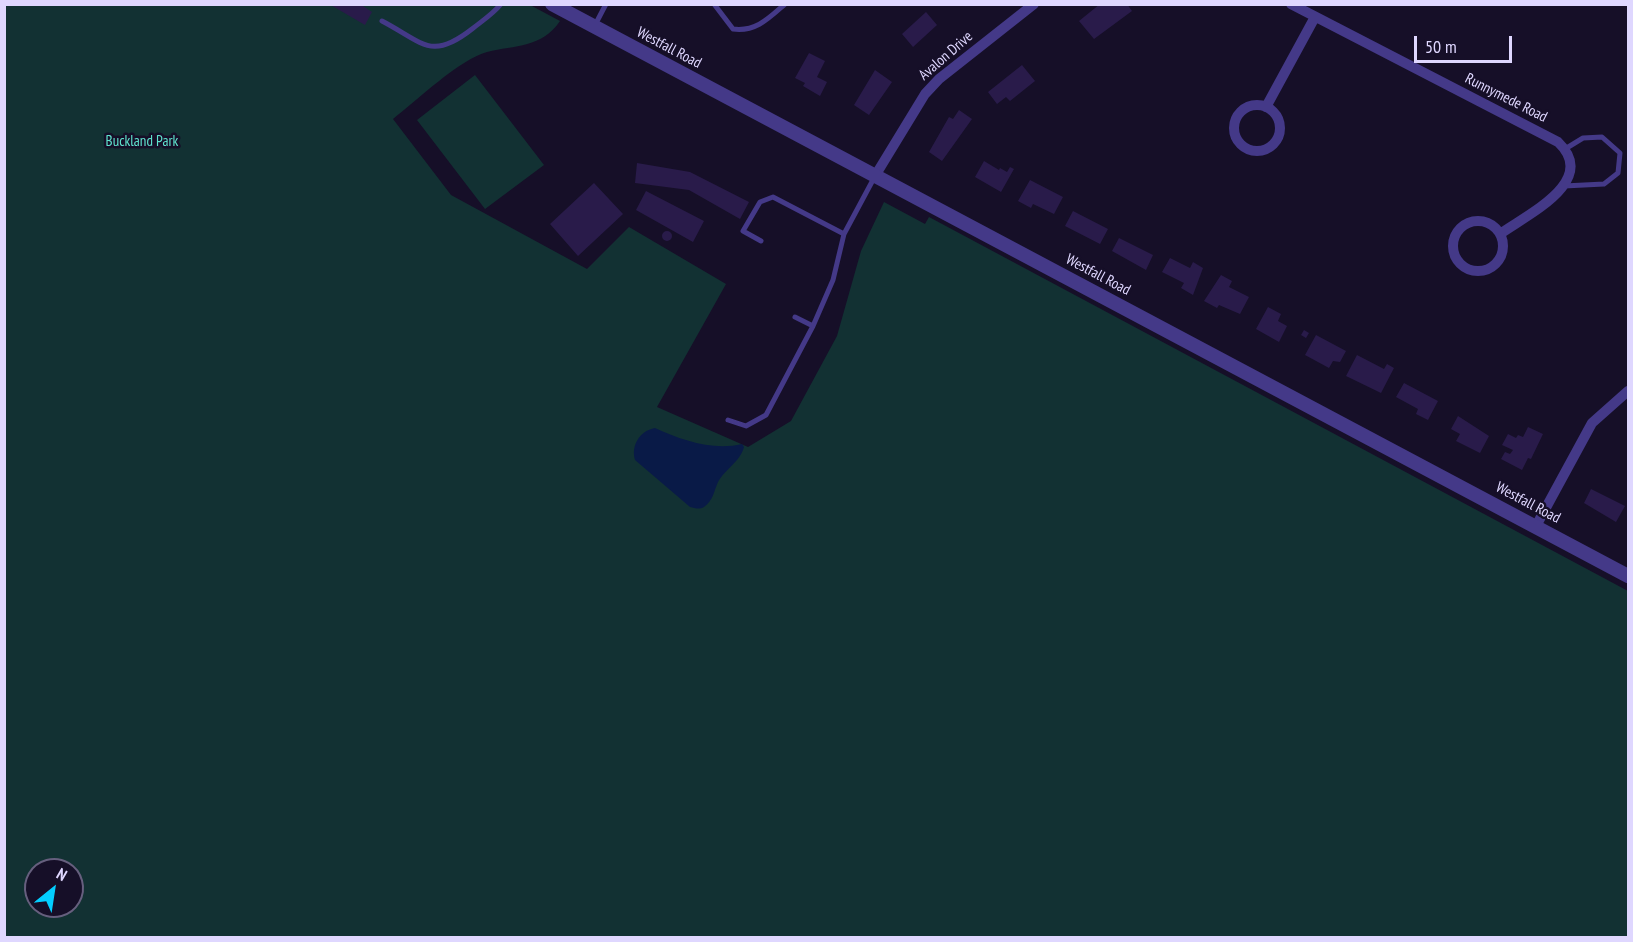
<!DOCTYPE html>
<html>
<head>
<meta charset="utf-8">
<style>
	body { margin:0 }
	#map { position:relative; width:1633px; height:942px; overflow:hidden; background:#160f28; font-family:"PT Sans Narrow",sans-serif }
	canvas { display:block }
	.frame { position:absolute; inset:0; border:6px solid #dfd7ff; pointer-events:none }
	.north { position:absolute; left:24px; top:858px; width:60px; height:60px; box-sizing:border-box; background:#160f28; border:2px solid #665f7e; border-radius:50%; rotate:30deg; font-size:16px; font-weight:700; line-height:24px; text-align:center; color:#dfd7ff }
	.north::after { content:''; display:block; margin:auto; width:21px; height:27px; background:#03ceff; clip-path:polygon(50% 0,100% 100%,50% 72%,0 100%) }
	.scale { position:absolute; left:1414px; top:36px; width:98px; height:27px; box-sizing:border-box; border:3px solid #dfd7ff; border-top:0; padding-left:8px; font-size:18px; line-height:21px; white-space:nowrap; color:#dfd7ff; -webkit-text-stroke:4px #160f28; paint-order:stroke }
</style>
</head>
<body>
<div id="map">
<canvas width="1633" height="942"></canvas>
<div class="frame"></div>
<div class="north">N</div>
<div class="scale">50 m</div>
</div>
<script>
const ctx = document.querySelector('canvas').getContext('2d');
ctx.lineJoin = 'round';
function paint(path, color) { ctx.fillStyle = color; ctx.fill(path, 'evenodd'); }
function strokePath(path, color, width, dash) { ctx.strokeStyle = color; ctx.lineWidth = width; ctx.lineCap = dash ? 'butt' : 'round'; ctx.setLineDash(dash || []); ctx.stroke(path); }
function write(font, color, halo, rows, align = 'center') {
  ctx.font = font + ' "PT Sans Narrow",sans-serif'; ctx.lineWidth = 5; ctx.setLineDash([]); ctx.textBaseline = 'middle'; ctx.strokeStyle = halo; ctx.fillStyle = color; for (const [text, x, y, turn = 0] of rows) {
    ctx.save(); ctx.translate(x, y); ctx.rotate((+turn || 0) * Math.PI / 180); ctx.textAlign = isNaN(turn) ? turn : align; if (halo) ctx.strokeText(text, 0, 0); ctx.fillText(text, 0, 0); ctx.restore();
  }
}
const green = new Path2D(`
	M5 5H530L560 21C542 48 515 45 487 52 460 59 416 101 393 119L451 195 587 269 629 227 726 284 657 407 748 447 791 421 837 336 861 251 884 202 925 224 929 217 1628 591V937L5 938ZM36 870H72V906H36Z
	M475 75 544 165 485 209 417 120Z`);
const water = new Path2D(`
	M655 428C681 440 713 451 742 444L744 447C740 462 725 469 718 482 714 491 713 501 704 507 699 510 695 508 690 507L635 460C631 446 639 431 655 428Z`);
const stream = new Path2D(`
	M4 937 6 938`);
const building = new Path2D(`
	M329 4H360L372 12 365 25Z
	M1100 4H1127L1132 11 1094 39 1079 21Z
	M926 12 937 25 913 47 902 34Z
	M809 53 825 61 817 77 827 82 820 96 803 86 805 83 795 78Z
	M1022 65 1035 81 1010 101 1006 97 997 104 988 92Z
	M875 70 892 82 869 115 854 105Z
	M959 110 972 119 942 161 929 152 949 117 953 119Z
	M984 161 999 170 1000 168 1007 172 1010 167 1014 169 1001 192 975 177Z
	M637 163 690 172 749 202 740 219 689 190 635 183Z
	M1030 180 1063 197 1054 214 1033 204 1031 208 1018 201Z
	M594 183 623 214 578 256 550 224Z
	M646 191 704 221 693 242 636 210Z
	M1073 211 1108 229 1100 244 1065 226Z
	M662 236a5 5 0 1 1 10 0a5 5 0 1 1-10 0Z
	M1119 238 1153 255 1146 270 1112 251Z
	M1170 258 1190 268 1193 262 1203 268 1193 295 1181 288 1184 283 1162 272Z
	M1221 275 1232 281 1229 287 1249 297 1240 314 1219 305 1217 308 1204 301Z
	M1268 307 1281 314 1278 321 1287 326 1279 342 1256 329Z
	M1304 330 1309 333 1306 338 1301 335Z
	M1316 335 1346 351 1340 362 1333 361 1329 368 1305 355Z
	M1357 355 1384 369 1387 364 1394 368 1381 393 1346 376Z
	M1404 383 1438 401 1428 420 1416 414 1418 409 1396 397Z
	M1458 416 1489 436 1480 453 1456 441 1460 434 1451 429Z
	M1528 427 1543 434 1531 459 1528 458 1522 470 1501 459 1505 452 1510 454 1513 450 1502 445 1508 434 1516 438 1518 435 1523 437Z
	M1591 489 1625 506 1616 522 1584 503Z`);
const service = new Path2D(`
	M714 4 733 29C756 32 769 18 785 4
	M382 21C424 43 431 61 472 29 482 21 493 14 501 4
	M594 27 606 4
	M1564 186 1604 184 1618 173 1620 153 1602 137 1583 138 1565 149
	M761 241 743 231 760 202 773 197 844 234
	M795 317 813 326
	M728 420 746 426 766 415 813 326 833 280 844 234 874 178`);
const minor = new Path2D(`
	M1291 4 1558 142C1599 181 1528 214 1500 234
	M1234 128a23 23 0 1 1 46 0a23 23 0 1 1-46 0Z
	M1266 107 1315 17
	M875 176 925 94 939 79 1034 4
	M1453 246a25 25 0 1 1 50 0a25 25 0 1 1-50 0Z
	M1536 526 1592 423 1628 391`);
const tertiary = new Path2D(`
	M552 4 1628 576`);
const streetNames = [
	["Westfall Road",669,48,28],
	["Avalon Drive",946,56,-41],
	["Runnymede Road",1506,98,27],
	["Westfall Road",1098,275,28],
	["Westfall Road",1528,503,28]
];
const parkNames = [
	["Buckland Park",142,142]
];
paint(green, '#123133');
paint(water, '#091a47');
strokePath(stream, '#091a47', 4);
paint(building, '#291b4a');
strokePath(service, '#443988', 5);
strokePath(minor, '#443988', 10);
strokePath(tertiary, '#443988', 14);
write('15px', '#dfd7ff', '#160f28', streetNames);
write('15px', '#5fe3ce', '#160f28', parkNames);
</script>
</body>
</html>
